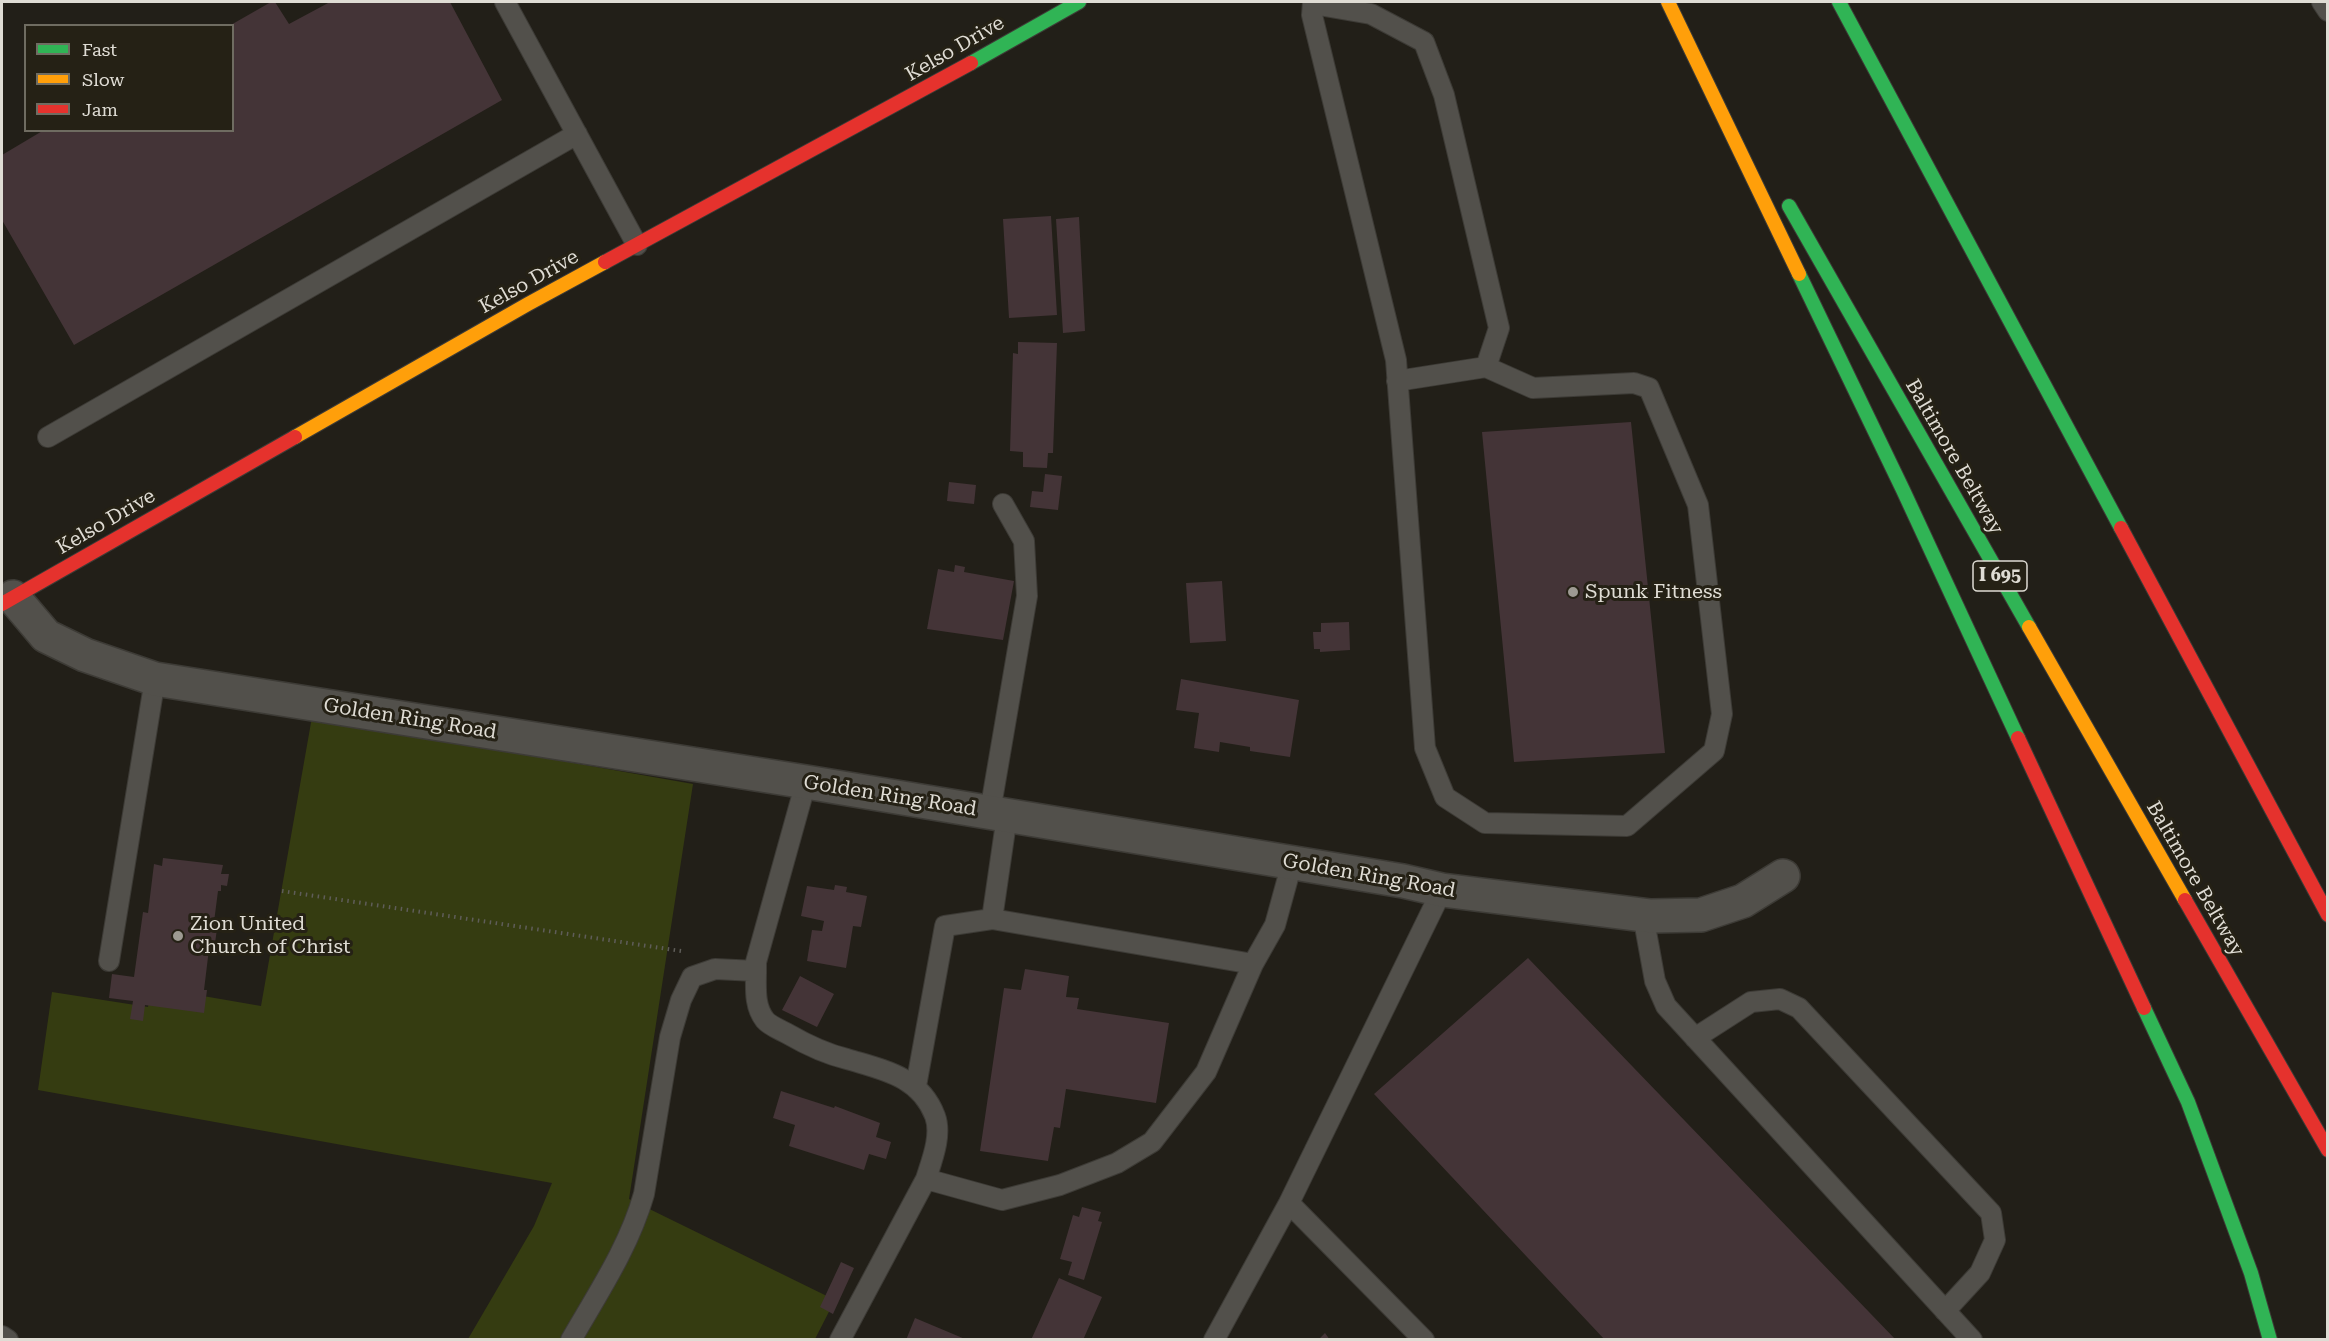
<!DOCTYPE html>
<html>
<head>
<meta charset="utf-8">
<style>
	body { margin:0 }
	#map { position:relative; width:2329px; height:1341px; overflow:hidden; background:#221f18; font-family:"Roboto Serif",serif }
	canvas { display:block }
	.frame { position:absolute; inset:0; border:3px solid #dfdcd4; pointer-events:none }
	.legend { position:absolute; left:24px; top:24px; width:210px; height:108px; box-sizing:border-box; background:#252115; border:2px solid #6f6c61; margin:0; padding:8px 10px; list-style:none; font-size:18px; color:#dfdcd4 }
	.legend li { display:flex; align-items:center; gap:12px; height:30px }
	.legend b { width:30px; border:2px solid #6f6c61 }
</style>
</head>
<body>
<div id="map">
<canvas width="2329" height="1341"></canvas>
<div class="frame"></div>
<ul class="legend">
<li><b style="height:8px;background:#30b455"></b>Fast</li>
<li><b style="height:8px;background:#ff9f0a"></b>Slow</li>
<li><b style="height:8px;background:#e5322d"></b>Jam</li>
</ul>
</div>
<script>
const ctx = document.querySelector('canvas').getContext('2d');
ctx.lineJoin = 'round';
function paint(path, color) { ctx.fillStyle = color; ctx.fill(path, 'evenodd'); }
function strokePath(path, color, width, dash) { ctx.strokeStyle = color; ctx.lineWidth = width; ctx.lineCap = dash ? 'butt' : 'round'; ctx.setLineDash(dash || []); ctx.stroke(path); }
function write(font, color, halo, rows, align = 'center') {
  ctx.font = font + ' "Roboto Serif",serif'; ctx.lineWidth = 6; ctx.setLineDash([]); ctx.textBaseline = 'middle'; ctx.strokeStyle = halo; ctx.fillStyle = color; for (const [text, x, y, turn = 0] of rows) {
    ctx.save(); ctx.translate(x, y); ctx.rotate((+turn || 0) * Math.PI / 180); ctx.textAlign = isNaN(turn) ? turn : align; if (halo) ctx.strokeText(text, 0, 0); ctx.fillText(text, 0, 0); ctx.restore();
  }
}
const green = new Path2D(`
	M312 717 693 784 629 1199 835 1300 815 1339H468L534 1226 552 1183 38 1090 52 992 148 1007 151 987 261 1006Z`);
const building = new Path2D(`
	M271 2H275L289 24 330 2H394L395 3 399 2H450L502 100 74 345 2 220V155L44 130H232V26H229Z
	M1051 216 1057 315 1009 318 1003 219Z
	M1079 217 1085 331 1063 333 1056 219Z
	M1018 342 1057 343 1053 453H1048L1047 468 1023 467V452L1010 451 1013 353 1018 354Z
	M1631 422 1665 753 1514 762 1482 432Z
	M1045 474 1062 476 1058 510 1030 507 1032 491 1043 492Z
	M949 482 976 485 974 504 947 501Z
	M955 565 965 567 964 572 1014 581 1003 640 927 629 938 569 954 572Z
	M1222 581 1226 641 1190 643 1186 583Z
	M1349 622 1350 650 1320 652V649H1314L1313 632H1321V623Z
	M1181 679 1299 700 1290 757 1250 751V747L1220 742 1219 752 1194 748 1199 713 1176 710Z
	M163 858 223 865 221 874H229L227 886 221 885V891H218L214 922H218L214 950 209 949 204 990H207L204 1013 145 1005 143 1021 130 1019 133 1001 109 998 112 974 134 977 143 912 148 913 154 864 162 866Z
	M835 885 847 887 846 892 867 896 861 927 853 926 846 968 807 961 812 930 822 931 824 921 801 916 807 886 834 890Z
	M1528 958 1896 1340H1605L1374 1094Z
	M1025 969 1069 976 1066 997 1079 998 1077 1009 1169 1023 1156 1103 1066 1089 1060 1128 1054 1127 1048 1161 980 1151 1004 988 1021 990Z
	M800 976 834 994 817 1027 782 1010Z
	M781 1091 834 1108 835 1106 880 1123 876 1137 891 1142 886 1159 869 1154 864 1170 789 1146 795 1125 773 1118Z
	M1082 1207 1101 1212 1098 1221 1102 1222 1084 1280 1068 1275 1072 1262 1060 1259 1073 1215 1079 1217Z
	M841 1262 854 1268 833 1314 820 1307Z
	M1059 1278 1102 1297 1083 1340H1031Z
	M915 1318 965 1339V1340H906Z
	M1325 1333 1330 1340H1318Z`);
const path = new Path2D(`
	M282 891 681 951`);
const lane = new Path2D(`
	M505 2 637 245
	M1313 2 1312 15 1396 360 1425 748 1445 797 1485 823 1627 826 1714 751 1722 714 1698 505 1649 388 1634 383 1533 388 1486 367
	M2322 2 2328 11
	M1313 4 1371 14 1424 42 1444 95 1499 328 1486 367 1397 381
	M48 437 577 134
	M990 812 1027 596 1024 541 1003 504
	M1007 816 992 919 1253 964 1275 925 1292 863
	M1643 915 1655 981 1666 1006 1972 1340
	M109 961 155 679
	M756 971V962L806 782
	M1695 1038 1751 1002 1780 999 1799 1008 1991 1213 1995 1240 1980 1273 1945 1311
	M916 1086 945 926 992 919
	M926 1179 1002 1200 1060 1185 1117 1163 1152 1142 1206 1072 1253 964
	M1289 1203 1424 1340
	M2 1336 8 1340
	M571 1340C598 1293 629 1247 644 1194L670 1037 681 1000 692 977 715 969 756 971C756 988 754 1006 765 1020 770 1026 781 1030 788 1034 807 1045 826 1054 847 1059 883 1070 920 1076 935 1116 942 1135 932 1160 926 1179L840 1340
	M1214 1340 1289 1203 1442 890`);
const street = new Path2D(`
	M13 597 46 636 85 655 155 679 806 782 1403 881 1442 890 1651 916 1701 915 1743 901 1783 876`);
const fast = new Path2D(`
	M1839 2 2121 528
	M971 63 1079 2
	M1789 206 2029 627
	M1799 274 1903 490 2018 738
	M2144 1008 2188 1102 2251 1273 2270 1340`);
const slow = new Path2D(`
	M1668 2 1799 274
	M295 437 528 304 605 262
	M2029 627 2185 900`);
const jam = new Path2D(`
	M605 262 971 63
	M2121 528 2328 915
	M2 604 295 437
	M2018 738 2144 1008
	M2185 900 2328 1150`);
const markers = [
	[1573,592,6,"#9d9a92"],
	[178,936,6,"#9d9a92"]
];
const shields = [
	[2000,576,54]
];
const shieldNames = [
	["I 695",2000,576]
];
const streetNames = [
	["Kelso Drive",955,49,-30],
	["Kelso Drive",529,282,-29],
	["Baltimore Beltway",1954,457,60],
	["Kelso Drive",106,522,-30],
	["Golden Ring Road",410,719,9],
	["Golden Ring Road",890,796,9],
	["Golden Ring Road",1369,876,10],
	["Baltimore Beltway",2195,879,60]
];
const poiNames = [
	["Spunk Fitness",1585,592],
	["Zion United",190,924],
	["Church of Christ",190,947]
];
paint(green, '#353c11');
paint(building, '#443437');
strokePath(lane, '#3d3b36', 22);
strokePath(street, '#3d3b36', 36);
strokePath(fast, '#3d3b36', 16);
strokePath(slow, '#3d3b36', 16);
strokePath(jam, '#3d3b36', 16);
strokePath(path, '#5f5d59', 4, [1.5, 4.5]);
strokePath(lane, '#52504b', 20);
strokePath(street, '#52504b', 33);
strokePath(fast, '#30b455', 14);
strokePath(slow, '#ff9f0a', 14);
strokePath(jam, '#e5322d', 14);
for (const [x, y, r, color] of markers) { const dot = new Path2D(); dot.arc(x, y, r, 0, 2 * Math.PI); ctx.fillStyle = color; ctx.fill(dot); strokePath(dot, '#252115', 2); }
for (const [x, y, w] of shields) { const box = new Path2D(); box.roundRect(x - w / 2, y - 15, w, 30, 4.5); ctx.fillStyle = '#252115'; ctx.fill(box); strokePath(box, '#dfdcd4', 1.5); }
write('bold 18px', '#dfdcd4', null, shieldNames);
write('20px', '#dfdcd4', '#252115', streetNames);
write('20px', '#dfdcd4', '#252115', poiNames, 'left');
</script>
</body>
</html>
